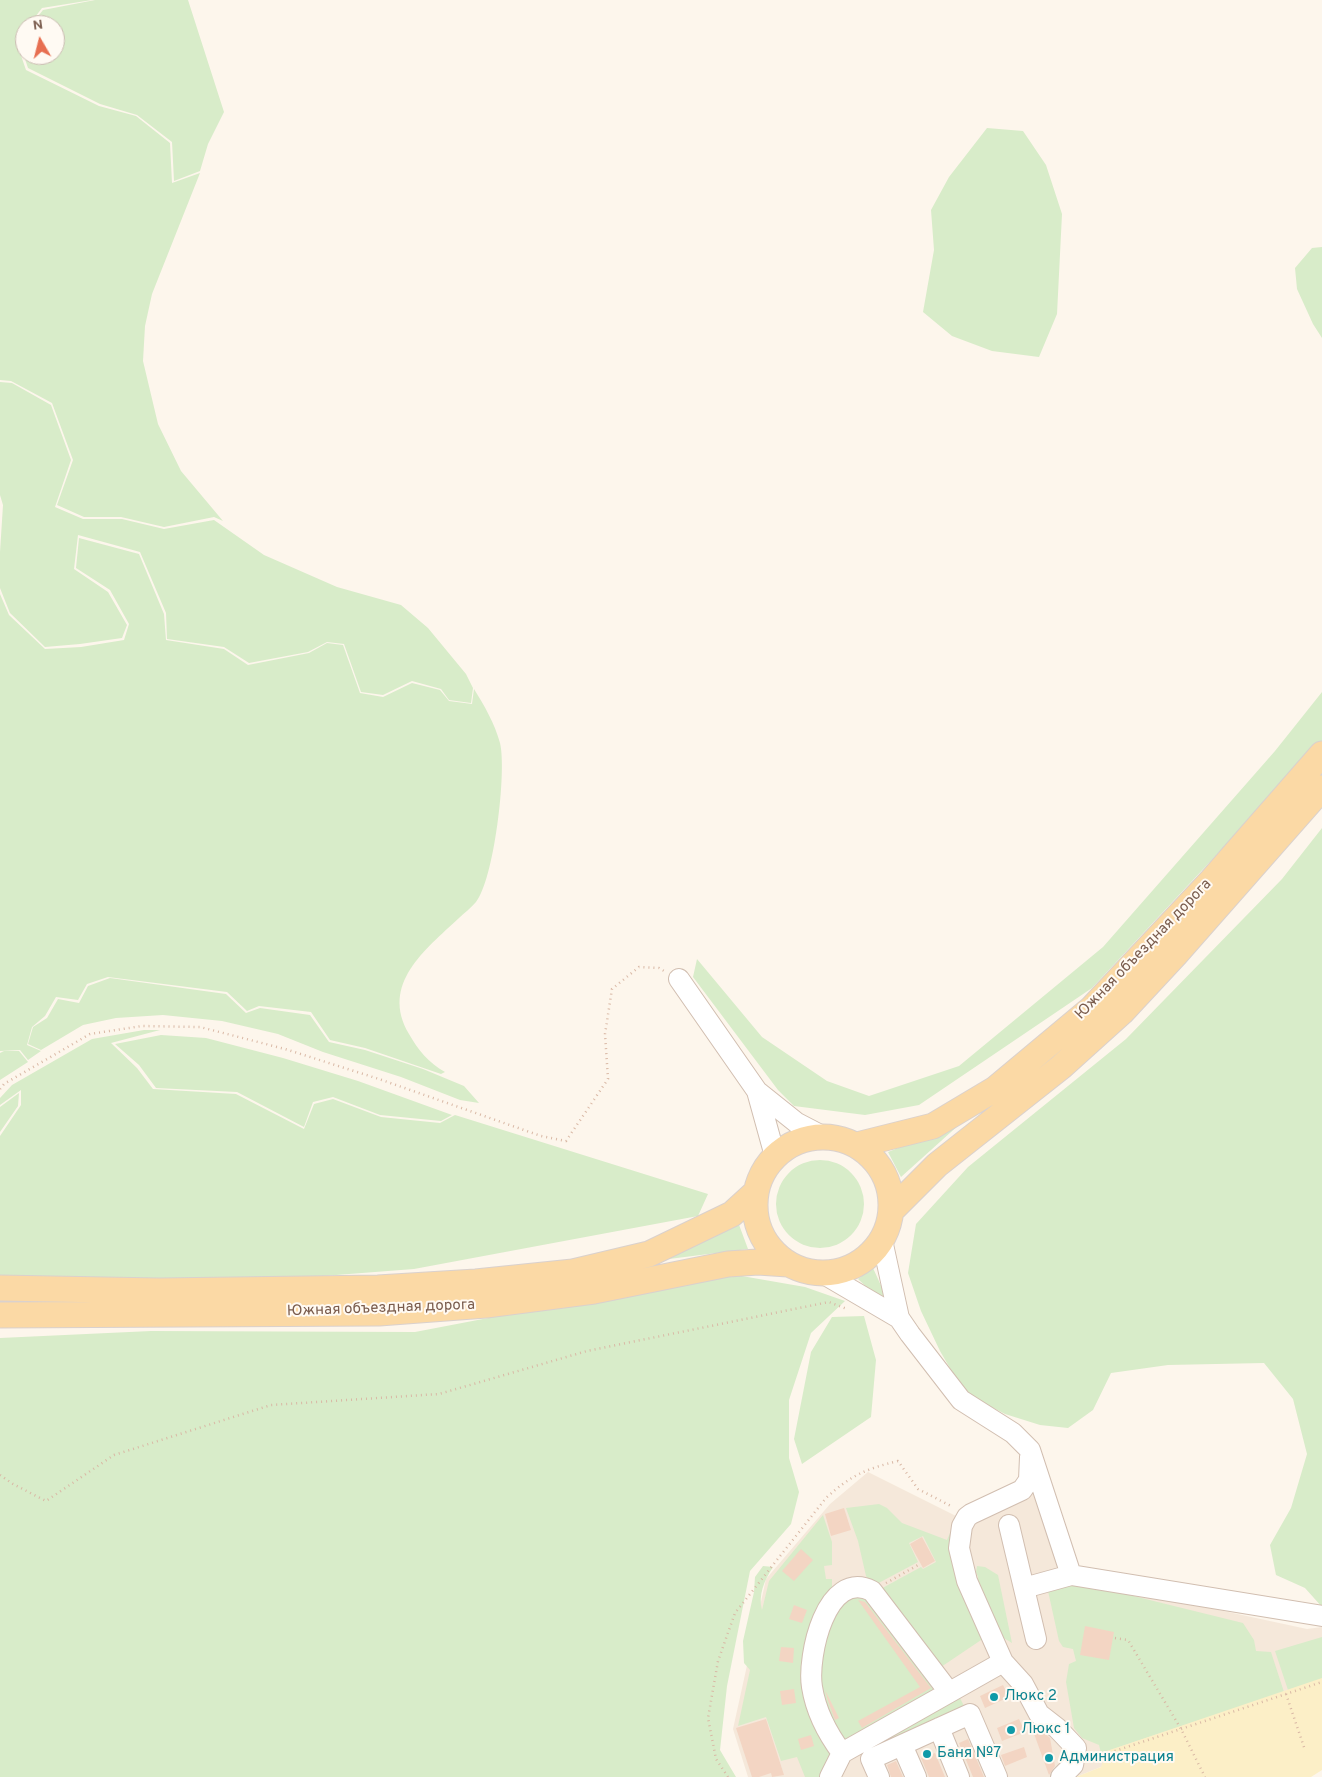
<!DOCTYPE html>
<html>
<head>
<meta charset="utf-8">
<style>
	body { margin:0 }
	#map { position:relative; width:1322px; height:1777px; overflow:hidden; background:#fdf6ec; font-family:Overpass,sans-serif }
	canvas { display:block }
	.north { position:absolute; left:15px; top:15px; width:50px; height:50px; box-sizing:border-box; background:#fffaf3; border:1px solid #cabbb1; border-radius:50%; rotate:352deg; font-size:14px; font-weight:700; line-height:20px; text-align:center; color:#7a5c4d }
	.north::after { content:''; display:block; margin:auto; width:18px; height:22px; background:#e76f51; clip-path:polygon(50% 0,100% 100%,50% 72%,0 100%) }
</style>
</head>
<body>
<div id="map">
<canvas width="1322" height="1777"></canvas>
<div class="north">N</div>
</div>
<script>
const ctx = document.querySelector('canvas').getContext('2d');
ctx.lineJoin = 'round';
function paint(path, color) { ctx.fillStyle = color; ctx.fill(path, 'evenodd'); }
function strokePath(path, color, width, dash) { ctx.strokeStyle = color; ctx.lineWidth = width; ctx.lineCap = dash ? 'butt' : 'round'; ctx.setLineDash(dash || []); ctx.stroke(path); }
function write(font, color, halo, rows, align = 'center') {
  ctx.font = font + ' Overpass,sans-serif'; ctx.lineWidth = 4; ctx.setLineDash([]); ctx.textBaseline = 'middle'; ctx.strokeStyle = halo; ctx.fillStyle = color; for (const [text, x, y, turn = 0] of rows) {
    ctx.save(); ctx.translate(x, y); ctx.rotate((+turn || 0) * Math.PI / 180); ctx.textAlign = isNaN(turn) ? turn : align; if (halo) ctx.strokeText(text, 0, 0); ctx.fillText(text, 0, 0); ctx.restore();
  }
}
const residential = new Path2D(`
	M868 1472 960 1518 1034 1492 1075 1579 1307 1629 1322 1627V1678L1076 1777H748L733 1729 766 1579 830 1504Z`);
const green = new Path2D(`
	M0 0H92L42 8 29 25H25V30L16 41 26 70 99 106 136 116 170 143 172 183 200 173 152 294 145 326 143 361 158 424 181 471 223 521 214 517 164 527 121 517H84L57 505 73 460 52 403 11 381 0 380Z
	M95 0H188L224 112 208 144 200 171 174 181 172 142 137 115 100 104 28 68 19 41 25 33V55H55V25H31L43 10Z
	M987 128 1023 131 1046 165 1062 214 1057 314 1039 357 992 351 952 336 923 312 934 250 931 210 949 177Z
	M1322 247V338L1313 324 1297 289 1295 268 1312 248Z
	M0 382 12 383 51 405 71 460 55 507 83 519H122L164 529 214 520 264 555 337 587 401 605 428 628 466 674 473 688 471 703 449 700 441 689 412 681 383 695 361 692 344 644 327 642 308 652 249 663 224 647 167 639 166 613 140 552 78 535 74 569 108 592 127 625 122 638 80 644 45 647 10 613 0 588V552L3 505 0 495Z
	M79 538 139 554 164 614 166 640 224 649 248 665 309 653 327 643 343 645 360 693 383 697 412 683 440 690 449 701 472 704 474 689C484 705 495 724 500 743 507 772 494 880 476 902 471 908 464 913 459 918 425 950 380 984 409 1034 418 1050 429 1063 445 1072L441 1074 365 1048 330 1040 311 1012 259 1006 247 1011 227 992 108 977 87 984 78 1000 56 997 45 1016 32 1027 27 1045 41 1051 28 1060 20 1050 0 1051V594L9 615 45 649 81 647 124 640 129 624 110 590 76 568Z
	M1322 692V742L1092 988 919 1105 865 1115 794 1106 778 1090 693 977 697 959 762 1037 827 1081 869 1096 959 1066 1103 947 1275 751Z
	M1322 828V1607L1305 1588 1276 1575 1270 1545 1291 1508 1307 1454 1293 1399 1264 1363 1168 1365 1111 1373 1093 1410 1068 1428 1040 1425 1005 1414 974 1398 958 1382 940 1351 921 1311 908 1273 916 1224 968 1167 1126 1039 1282 879Z
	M110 978 226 994 246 1013 260 1008 310 1015 329 1042 365 1050 423 1069 464 1086 479 1103 460 1100 401 1077 323 1052 278 1034 222 1021 163 1015 116 1018 83 1025 41 1050 28 1044 33 1027 47 1018 58 999 79 1003 88 986Z
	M144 1030H160L111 1043 137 1068 153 1089 236 1094 304 1129 314 1104 333 1099 381 1117 440 1123 455 1115 708 1194 698 1216 414 1269 297 1278H0V1136L21 1105V1090L0 1105V1098L12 1085 92 1039Z
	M161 1035 206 1038 283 1058 358 1081 452 1115 441 1121 380 1115 333 1097 313 1102 304 1127 237 1092 156 1088 139 1065 115 1044Z
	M4 1051H19L28 1062 0 1080V1053Z
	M19 1093 18 1106 0 1132V1107Z
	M961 1123 901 1177 888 1152Z
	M776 1204a44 44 0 1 1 88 0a44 44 0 1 1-88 0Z
	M738 1222 748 1249 669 1259Z
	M873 1268 893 1312 858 1279Z
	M736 1275 805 1287 845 1301 811 1333 789 1400V1458L799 1492 791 1524 750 1571 727 1686 720 1750 736 1777H0V1338L151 1331 415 1332 582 1300Z
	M864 1316 876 1360 871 1417 802 1464 794 1439 811 1352 832 1317Z
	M879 1504 887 1508 902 1523 947 1540 956 1519 987 1636 941 1667 877 1591 921 1567 923 1569 936 1562 923 1536 909 1543 918 1562 873 1586 866 1576 858 1541 846 1508Z
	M823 1515 832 1542V1565L824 1566 826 1579H832V1589L812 1636 830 1753V1764L823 1777H805L797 1757 781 1761 766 1717 738 1726 750 1670 744 1663 743 1641 754 1592 755 1577 763 1566 773 1567C764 1581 758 1595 762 1610L769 1581Z
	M977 1566 985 1567 998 1575 1012 1643 1002 1637 976 1588 978 1577 976 1572Z
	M1075 1585 1101 1588 1243 1623 1254 1640 1256 1651 1271 1652 1284 1692 1101 1753 1099 1745 1082 1738 1074 1728 1066 1682 1069 1664 1076 1661 1073 1649 1063 1647 1059 1641 1048 1591Z
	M845 1597H867L938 1689 856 1740H842L822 1712 820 1637Z
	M1322 1637V1679L1288 1690 1275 1651Z
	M958 1694 965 1708 874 1752 870 1744Z`);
const sand = new Path2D(`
	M1322 1678V1770L1311 1777H1076L1101 1767 1107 1751Z`);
const building = new Path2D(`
	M844 1508 851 1530 831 1536 825 1514Z
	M922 1537 935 1561 923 1568 910 1544Z
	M801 1549 813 1560 794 1581 782 1571Z
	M858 1600 865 1602 931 1688 862 1728 858 1721 920 1687Z
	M794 1605 807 1610 802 1623 789 1619Z
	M1085 1626 1114 1632 1109 1660 1080 1655Z
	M781 1647 794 1648 793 1663 779 1661Z
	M1003 1685 1009 1697 985 1708 980 1696Z
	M794 1689 796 1703 782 1705 780 1691Z
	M825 1690 839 1718 835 1720 828 1701Z
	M766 1719 784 1775 772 1777 771 1773 759 1777H752L736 1728Z
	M1019 1719 1025 1732 1002 1741 997 1728Z
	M1039 1729 1050 1738 1055 1766 1049 1775 1033 1731Z
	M811 1735 814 1746 801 1750 798 1739Z
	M968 1739 984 1777H973L959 1743Z
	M1024 1747 1027 1757 1005 1766 1001 1755Z
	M935 1753 945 1777H929L921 1758Z
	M896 1761 903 1777H891L887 1765Z`);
const path = new Path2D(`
	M0 1089 4 1084 90 1034 142 1026 200 1027 285 1049 379 1079 541 1136 566 1141 608 1079 605 1034 612 989 639 967 659 968 664 971
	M0 1475 13 1484 46 1501 114 1455 271 1405 439 1394 587 1351 829 1302 847 1309
	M886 1583 918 1565
	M1115 1638 1128 1640 1181 1729 1205 1777
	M1286 1694 1305 1750
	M1091 1759 1322 1682
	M728 1777 716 1759 708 1718 718 1661 735 1613 826 1498C851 1475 866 1469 898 1461L918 1489 953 1507`);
const minor = new Path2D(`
	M679 979 757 1091 797 1123 824 1137
	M757 1091 775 1156
	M882 1240 899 1318 910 1334 961 1400 1013 1433 1030 1450 1071 1575 1322 1616
	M824 1274 899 1318
	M1030 1457 1029 1480 1022 1490 971 1514 967 1517 962 1526 959 1548 967 1581 1003 1662 1023 1684 1039 1714 1057 1728 1076 1748 1073 1765 1061 1777
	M1009 1525 1036 1639
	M1024 1588 1071 1575
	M939 1728 959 1777
	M902 1745 916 1777
	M842 1753 1003 1662
	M830 1777 842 1753C827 1733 816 1712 812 1687 807 1657 826 1568 872 1591L949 1692
	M879 1777 871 1759 970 1714 997 1777`);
const major = new Path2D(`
	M755 1205a68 68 0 1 1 136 0a68 68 0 1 1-136 0Z
	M857 1145 933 1126 995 1089 1092 1008 1212 880 1322 754
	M891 1211 937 1165 1061 1067 1122 1012 1175 955 1322 788
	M0 1288 159 1291 378 1288 476 1282 573 1272 649 1254 732 1214 755 1193
	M0 1315 379 1313 486 1305 594 1291 728 1264 758 1262 788 1264`);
const markers = [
	[994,1697,5,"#0f9aa8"],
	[1011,1730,5,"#0f9aa8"],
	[927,1754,5,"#0f9aa8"],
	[1049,1758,5,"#0f9aa8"]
];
const streetNames = [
	["Южная объездная дорога",1144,950,-46],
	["Южная объездная дорога",381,1309,-2]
];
const cultureNames = [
	["Люкс 2",1004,1697],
	["Люкс 1",1021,1730],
	["Баня №7",937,1754],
	["Администрация",1059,1758]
];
paint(residential, '#f5e8da');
paint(green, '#d8ecc9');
paint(sand, '#fcefc7');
paint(building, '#f3d5c3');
strokePath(minor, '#d1beb0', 22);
strokePath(major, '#dad1cd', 27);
strokePath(path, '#d9b8a5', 2.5, [1, 4]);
strokePath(minor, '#fff', 20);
strokePath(major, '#fbd9a5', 25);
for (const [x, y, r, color] of markers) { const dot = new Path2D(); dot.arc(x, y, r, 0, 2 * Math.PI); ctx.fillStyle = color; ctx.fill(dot); strokePath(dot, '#fffaf3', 2); }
write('15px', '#7a5c4d', '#fffaf3', streetNames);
write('15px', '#0d838f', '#fffaf3', cultureNames, 'left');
</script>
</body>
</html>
